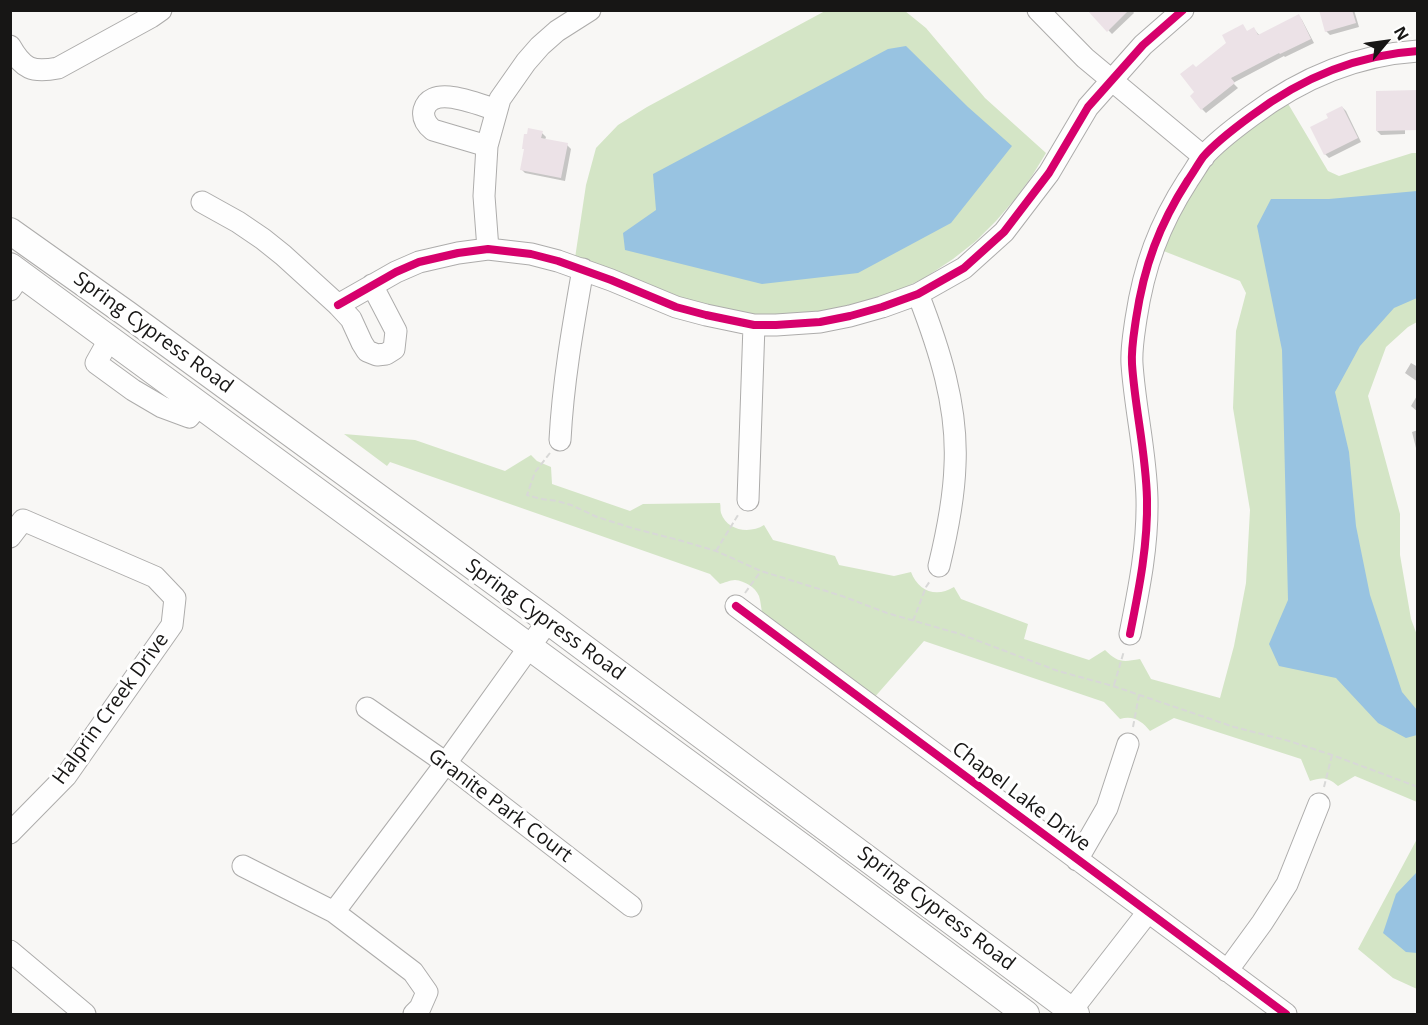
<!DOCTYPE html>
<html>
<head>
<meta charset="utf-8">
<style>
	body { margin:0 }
	#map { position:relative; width:1428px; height:1025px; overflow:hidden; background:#f8f7f5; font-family:"Open Sans",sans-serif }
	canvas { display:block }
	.frame { position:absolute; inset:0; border:12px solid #171615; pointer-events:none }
	.north { position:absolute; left:1356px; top:12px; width:60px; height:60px; -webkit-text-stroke:4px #fff; paint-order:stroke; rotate:61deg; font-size:16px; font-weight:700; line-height:24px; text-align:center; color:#171615 }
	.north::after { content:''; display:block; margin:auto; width:21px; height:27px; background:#171615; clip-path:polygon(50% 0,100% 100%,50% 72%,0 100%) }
</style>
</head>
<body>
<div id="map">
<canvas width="1428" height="1025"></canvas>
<div class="frame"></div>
<div class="north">N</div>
</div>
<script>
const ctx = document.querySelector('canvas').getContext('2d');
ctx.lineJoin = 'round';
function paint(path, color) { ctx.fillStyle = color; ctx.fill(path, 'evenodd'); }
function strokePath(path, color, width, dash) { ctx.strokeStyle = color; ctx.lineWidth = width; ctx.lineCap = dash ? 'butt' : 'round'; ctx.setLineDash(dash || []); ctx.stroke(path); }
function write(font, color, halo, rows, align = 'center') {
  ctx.font = font + ' "Open Sans",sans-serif'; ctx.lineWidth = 6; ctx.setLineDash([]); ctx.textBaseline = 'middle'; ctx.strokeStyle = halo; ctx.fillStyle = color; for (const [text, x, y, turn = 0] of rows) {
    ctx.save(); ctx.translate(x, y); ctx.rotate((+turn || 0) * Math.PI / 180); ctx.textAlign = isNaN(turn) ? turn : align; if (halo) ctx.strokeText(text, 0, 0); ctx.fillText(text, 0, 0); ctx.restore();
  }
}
const green = new Path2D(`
	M825 11H905L926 28 985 98 1046 153 1032 176 1015 199 996 221 976 241 953 259 926 277 898 291 870 302 807 314 778 315 740 314 677 299 575 258 586 185 596 148 618 125 647 107Z
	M1287 102 1328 171 1339 176 1412 153H1417V322L1408 327 1386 347 1368 396 1400 514V555L1411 619 1417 635V802L1355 776 1338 786C1328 777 1322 777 1310 781L1301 759 1174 718 1150 731C1142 721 1133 715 1120 719L1104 702 924 641 873 699 763 616C761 610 761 602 759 596 755 587 745 581 735 580 730 580 724 583 720 584L710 574 390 462 387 466 344 434 415 440 505 471 531 455 537 461 551 467 552 484 630 511 643 504 720 503C721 506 720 510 721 513 727 531 750 534 764 525L773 540 835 556 839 565 894 576 911 572C918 591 936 598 954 587L961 599 1028 624 1024 639 1089 660 1105 650C1118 663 1123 662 1140 659L1151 679 1220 698 1234 646 1246 583 1250 510 1233 408 1236 331 1246 293 1240 281 1161 250 1197 181 1214 160 1233 141Z
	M1417 839V989L1393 978 1358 949Z`);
const water = new Path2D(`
	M906 46 968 107 1012 146 951 223 858 273 762 284 625 250 623 233 656 210 653 174 888 49Z
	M1417 191V298L1394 308 1360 346 1335 392 1349 452 1356 526 1370 595 1402 692 1417 710V735L1406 738 1378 723 1336 678 1279 666 1269 644 1288 600 1282 350 1257 226 1271 199H1329Z
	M1417 872V953L1406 952 1383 933 1396 894Z`);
const shadow = new Path2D(`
	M1089 10H1132L1134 13 1112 34Z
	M1320 10H1354L1359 27 1330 35 1326 31Z
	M1299 16 1302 20 1314 43 1285 57 1284 56 1233 83 1238 88 1206 113 1202 109 1197 92 1196 69 1254 29 1260 36Z
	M1342 107 1346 111 1361 142 1329 158 1325 154 1330 118Z
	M1405 108V134L1381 135 1377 131Z
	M542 133 546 137 545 140 567 145 571 149 565 181 525 173 521 169 525 150 523 148Z
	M1411 363 1418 367V382L1405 373Z
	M1418 394V412L1411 406Z
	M1418 430V456L1412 432Z`);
const building = new Path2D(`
	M1087 10H1129L1107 32Z
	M1319 10H1352L1356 23 1325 32Z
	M1299 14 1311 39 1280 54 1279 53 1231 78 1235 83 1201 110 1190 96 1194 92 1180 74 1193 64 1196 67 1226 43 1222 35 1243 24 1247 31 1254 27 1258 35Z
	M1418 90V130L1376 131V91Z
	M1342 106 1358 138 1324 155 1310 127 1328 118 1326 114Z
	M528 128 543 131 541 138 568 143 561 178 520 170 524 149H522L524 134H527Z`);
const path = new Path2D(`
	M550 453 535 472 527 495 541 499 557 501 571 505 597 517 632 528 682 541 716 551 761 571 842 596 887 613 960 634 1058 671 1113 686 1234 727 1289 741 1332 755 1418 787
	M716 551 738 515
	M745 593 761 571
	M913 621 926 587 930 581
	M1114 685 1124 651
	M1133 727 1139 695
	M1324 787 1332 755`);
const minor = new Path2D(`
	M1038 10 1085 58 1204 157
	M10 46C23 69 32 73 58 68L151 17 161 10
	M487 146 433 130C427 125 422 119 424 110 431 83 479 105 497 110
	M202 202 238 222 263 239 283 255 338 305 351 319 362 343 367 351 377 355 386 354 394 349 396 331 372 285
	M488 249 484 196 487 146 500 99 526 62 540 46 557 31 590 10
	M10 290 21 274
	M918 294C939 348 958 406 955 465 954 499 947 533 939 566
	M338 305 396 272 419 262 458 253 488 249 531 254 558 261 611 280 676 307 706 315 754 325H776L820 322 850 316 882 307 918 294 964 268 1004 232 1049 173 1088 107 1143 45 1183 10
	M110 338 96 363 133 390 162 407 189 417 200 404
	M560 440C563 382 573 326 583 269
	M748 500 754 325
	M10 537 23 520 155 577 175 598 172 625 66 776 10 833
	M736 606 1286 1014
	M1130 634C1139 589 1148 545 1147 499 1146 453 1135 409 1132 364 1131 349 1134 333 1136 319 1144 266 1159 225 1188 180 1193 173 1198 164 1203 157 1215 143 1236 127 1251 116 1300 79 1356 55 1418 51
	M367 708 446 763 631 906
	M1077 860 1107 808 1128 744
	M243 866 334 912 413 972 427 992 420 1008 414 1014
	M334 912 446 763 548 621
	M10 951 85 1014
	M1227 971 1262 923 1287 884 1319 804
	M1066 1014 1071 1011 1148 912`);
const major = new Path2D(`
	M10 231 127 314 548 621 1076 1014
	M10 266 801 846 1026 1014`);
const cycleway = new Path2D(`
	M338 305 396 272 419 262 458 253 488 249 531 254 558 261 611 280 676 307 706 315 754 325H776L820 322 850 316 882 307 918 294 964 268 1004 232 1049 173 1088 107 1143 45 1183 10
	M736 606 1286 1014
	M1130 634C1139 589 1148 545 1147 499 1146 453 1135 409 1132 364 1131 349 1134 333 1136 319 1144 266 1159 225 1188 180 1193 173 1198 164 1203 157 1215 143 1236 127 1251 116 1300 79 1356 55 1418 51`);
const streetNames = [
	["Spring Cypress Road",153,333,36],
	["Spring Cypress Road",545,620,36],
	["Halprin Creek Drive",111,709,-54],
	["Chapel Lake Drive",1021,797,37],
	["Granite Park Court",500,806,37],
	["Spring Cypress Road",936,909,37]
];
paint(green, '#d4e5c6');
paint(water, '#98c3e1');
paint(shadow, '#0003');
paint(building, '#ece2e7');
strokePath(minor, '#adacab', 23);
strokePath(major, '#adacab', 28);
strokePath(path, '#d8d8d7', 2, [6, 3]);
strokePath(minor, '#fefefe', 21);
strokePath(major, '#fefefe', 26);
strokePath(cycleway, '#d6006c', 8);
write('20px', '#171615', '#fff', streetNames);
</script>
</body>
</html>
